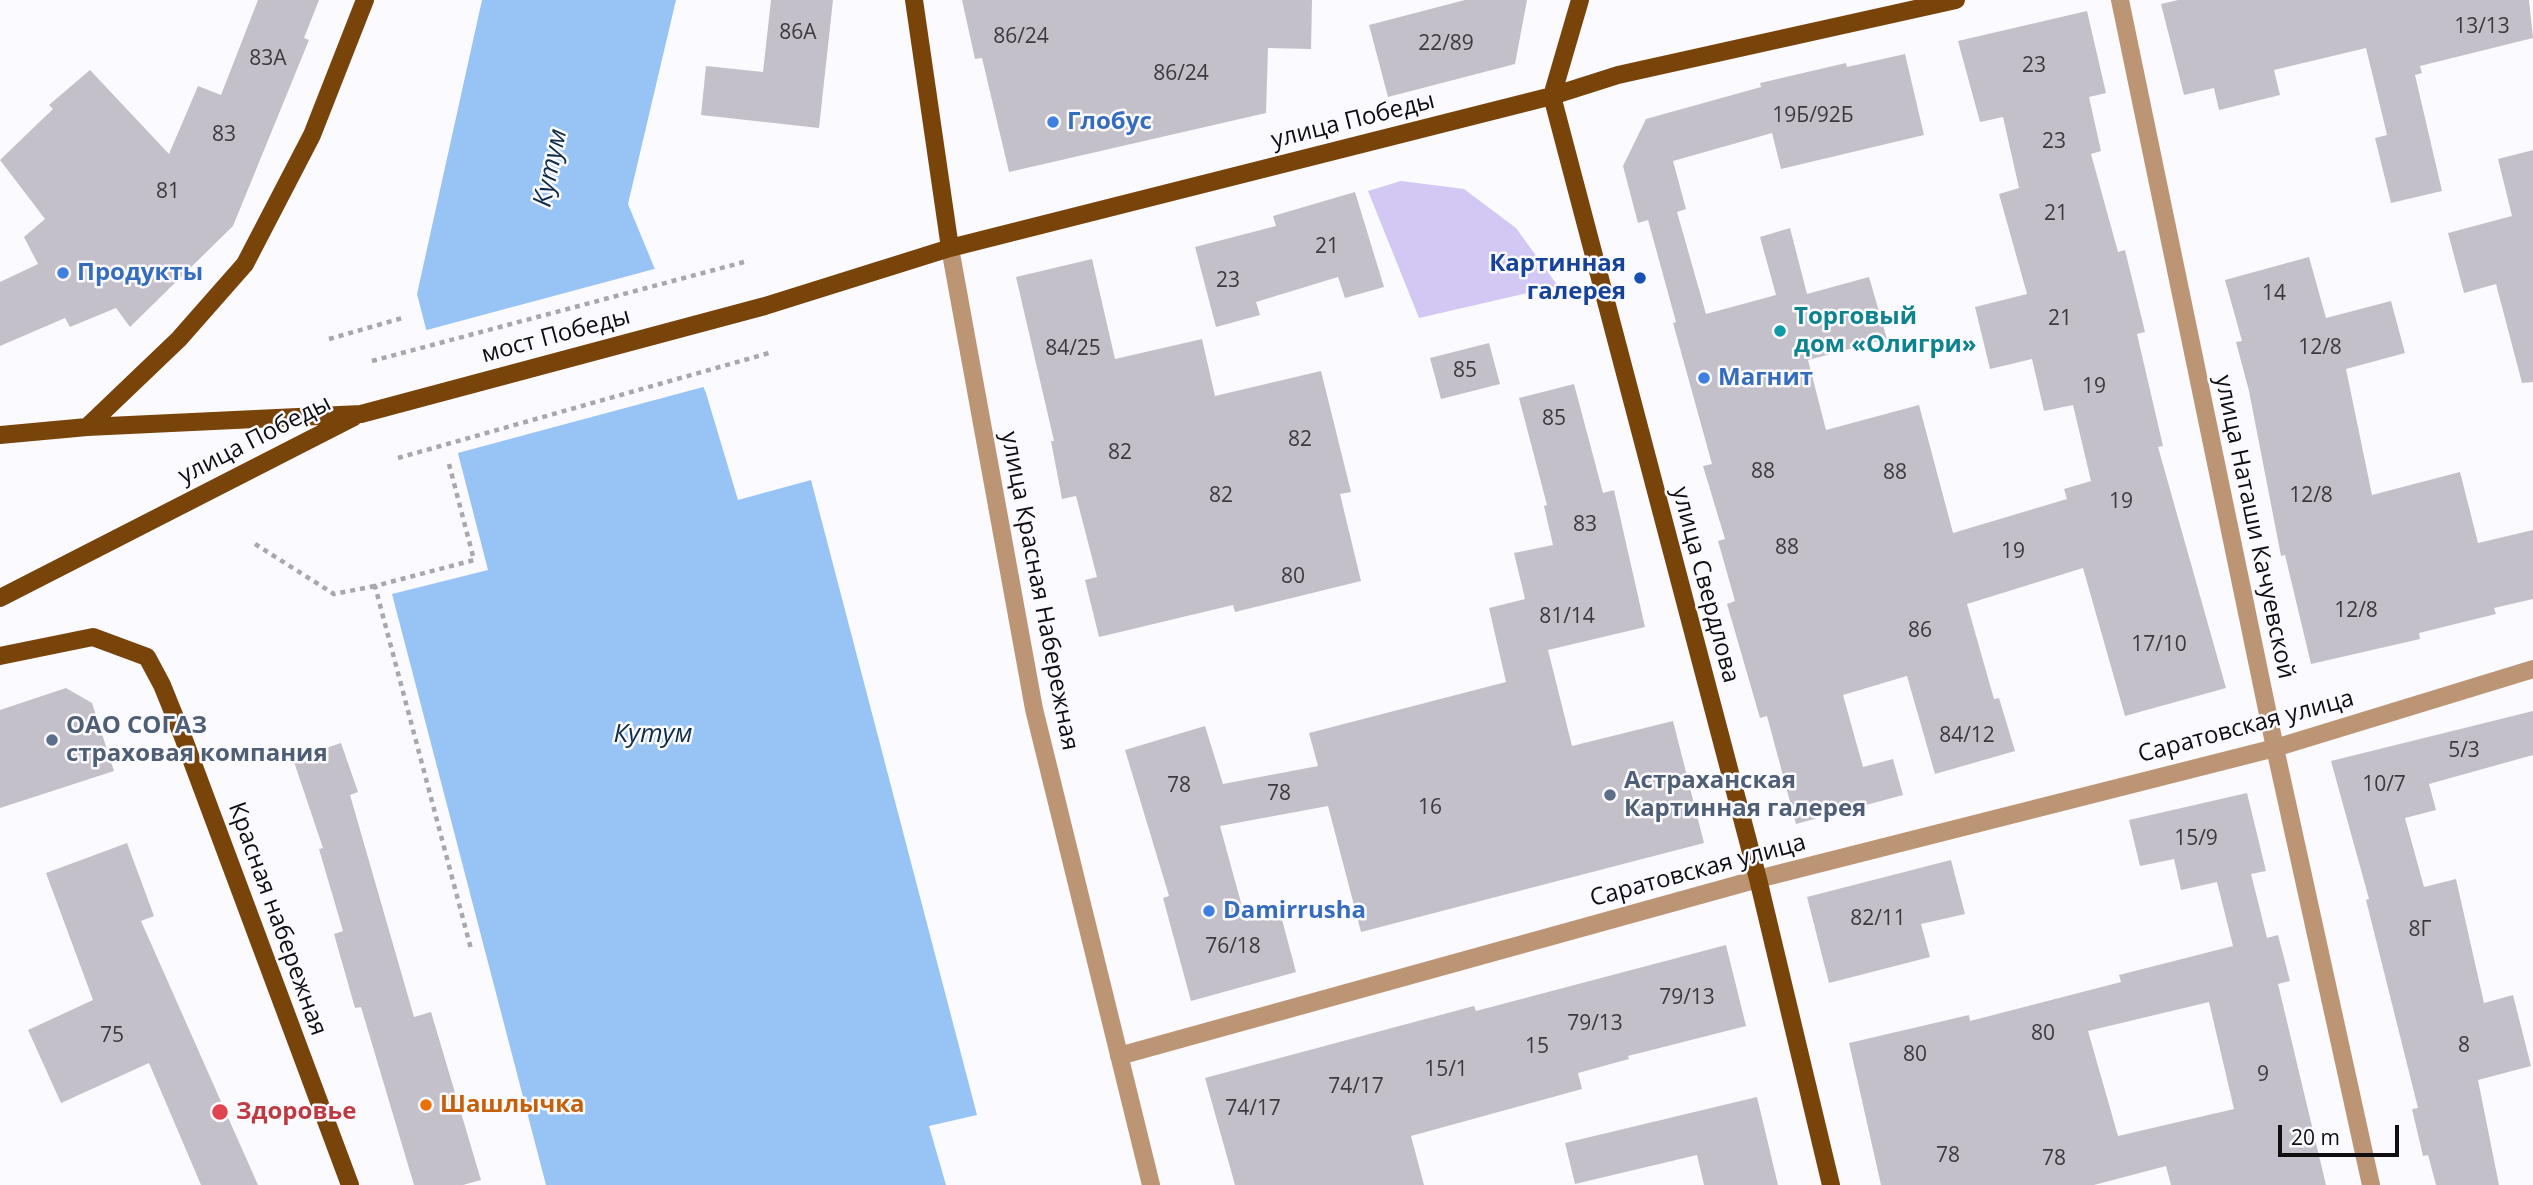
<!DOCTYPE html>
<html>
<head>
<meta charset="utf-8">
<style>
	body { margin:0 }
	#map { position:relative; width:2533px; height:1185px; overflow:hidden; background:#fbfafe; font-family:"Open Sans",sans-serif }
	canvas { display:block }
	.scale { position:absolute; left:2278px; top:1125px; width:121px; height:32px; box-sizing:border-box; border:4px solid #0f0e11; border-top:0; padding-left:9px; font-size:21px; line-height:24px; white-space:nowrap; color:#0f0e11; -webkit-text-stroke:5px #fbfafe; paint-order:stroke }
</style>
</head>
<body>
<div id="map">
<canvas width="2533" height="1185"></canvas>
<div class="scale">20 m</div>
</div>
<script>
const ctx = document.querySelector('canvas').getContext('2d');
ctx.lineJoin = 'round';
function paint(path, color) { ctx.fillStyle = color; ctx.fill(path, 'evenodd'); }
function strokePath(path, color, width, dash) { ctx.strokeStyle = color; ctx.lineWidth = width; ctx.lineCap = dash ? 'butt' : 'round'; ctx.setLineDash(dash || []); ctx.stroke(path); }
function write(font, color, halo, rows, align = 'center') {
  ctx.font = font + ' "Open Sans",sans-serif'; ctx.lineWidth = 5; ctx.setLineDash([]); ctx.textBaseline = 'middle'; ctx.strokeStyle = halo; ctx.fillStyle = color; for (const [text, x, y, turn = 0] of rows) {
    ctx.save(); ctx.translate(x, y); ctx.rotate((+turn || 0) * Math.PI / 180); ctx.textAlign = isNaN(turn) ? turn : align; if (halo) ctx.strokeText(text, 0, 0); ctx.fillText(text, 0, 0); ctx.restore();
  }
}
const green = new Path2D(`
	M1401 181 1464 189 1516 228 1558 286 1419 318 1368 191Z`);
const water = new Path2D(`
	M482 0H676L628 204 706 393 738 500 811 480 977 1115 929 1126 946 1185H546L392 594 488 570 417 294Z`);
const pier = new Path2D(`
	M658 268 707 386 454 454 423 331Z`);
const building = new Path2D(`
	M258 0H319L304 38 309 40 233 226 130 327 116 308 70 327 65 318 0 346V282L38 264 24 237 45 219 0 160 53 109 49 105 90 70 169 154 198 86 221 95Z
	M771 0H833L819 128 701 115 706 66 763 72Z
	M962 0H1312L1311 49 1268 48 1266 113 1009 172 982 58 975 59Z
	M1465 0H1527L1515 64 1388 97 1369 25Z
	M2178 0H2529L2533 38 2420 66 2422 73 2415 75 2442 191 2391 203 2375 138 2387 135 2366 48 2274 70 2280 95 2219 110 2214 88 2184 95 2161 4Z
	M2087 11 2106 93 2089 97 2101 151 2091 154 2118 252 2125 250 2145 332 2137 334 2163 446 2158 447 2226 688 2125 716 2083 568 1967 604 1994 699 1999 698 2015 751 1935 774 1907 676 1843 695 1863 767 1893 759 1903 795 1796 824 1767 716 1760 718 1727 604 1735 601 1718 541 1725 539 1703 466 1712 464 1673 323 1676 322 1648 220 1638 223 1623 166 1646 119 1761 87 1760 83 1846 63 1847 67 1905 54 1924 135 1781 169 1772 133 1673 161 1686 209 1677 212 1706 314 1776 295 1760 237 1790 228 1807 294 1869 277 1887 339 1808 360 1826 430 1919 405 1953 533 2067 499 2064 489 2091 481 2073 405 2044 411 2032 359 1990 369 1975 307 2027 294 1999 194 2019 188 2003 117 1980 122 1958 41Z
	M2533 150V382L2522 383 2496 284 2464 293 2448 233 2512 216 2498 159Z
	M1355 192 1384 287 1345 298 1338 277 1256 302 1260 315 1216 327 1195 247 1276 226 1273 216Z
	M2309 257 2326 318 2391 301 2405 353 2346 369 2372 495 2460 472 2478 543 2533 530V599L2494 608 2496 614 2419 633 2420 639 2311 664 2285 555 2281 556 2249 391 2236 342 2242 341 2225 280Z
	M1092 259 1115 359 1202 339 1215 396 1321 371 1351 492 1340 494 1361 581 1235 612 1233 605 1099 637 1085 580 1097 577 1076 496 1062 499 1051 441H1054L1016 277Z
	M1489 343 1500 384 1441 399 1430 358Z
	M1574 384 1603 493 1614 490 1645 627 1548 650 1572 746 1673 721 1704 843 1361 932 1328 806 1220 826 1246 921 1280 912 1296 972 1191 1001 1163 898 1169 896 1125 750 1205 726 1223 784 1318 766 1309 733 1506 682 1489 608 1525 599 1514 553 1553 545 1544 506 1547 505 1519 398Z
	M66 688 92 703 114 771 0 808V710Z
	M2533 711V755L2429 784 2436 810 2405 818 2424 887 2456 879 2484 1003 2513 995 2531 1066 2478 1080 2499 1185H2436L2428 1155 2423 1156 2412 1109 2418 1108 2366 900 2369 899 2331 761Z
	M341 743 358 792 350 795 414 1017 431 1012 481 1180 463 1185H414L361 1007 355 1008 334 934 343 931 319 849 323 848 293 759Z
	M2247 793 2266 871 2251 874 2267 938 2278 935 2290 981 2278 984 2326 1185H2171L2166 1166 2094 1185H1881L1849 1043 1969 1015 1970 1021 2121 982 2119 975 2233 946 2217 882 2181 890 2174 859 2140 866 2129 820ZM2209 1002 2234 1109 2118 1136 2088 1031Z
	M127 843 154 916 141 921 258 1185H201L149 1063 61 1103 28 1030 93 1000 46 873Z
	M1951 860 1965 914 1921 924 1930 957 1829 983 1807 897Z
	M1726 945 1746 1026 1628 1056 1629 1059 1578 1073 1582 1089 1411 1136 1424 1185H1235L1205 1078 1474 1006 1476 1011Z
	M1757 1097 1778 1185H1704L1697 1155 1575 1184 1565 1143Z`);
const path = new Path2D(`
	M329 339 406 317
	M372 361 744 262
	M398 458 769 353
	M449 464 474 560 375 586 471 949
	M255 544 334 594 375 586`);
const minor = new Path2D(`
	M2120 0 2275 748 2371 1185
	M950 248 1034 709 1151 1185
	M1119 1056 1758 879 2275 748 2533 669`);
const major = new Path2D(`
	M914 0 950 248
	M1580 0 1552 96 1758 879 1831 1185
	M87 427 179 339 245 264 312 135 365 0
	M0 435 87 427 361 414 765 306 950 248 1552 96 1618 75 1956 0
	M0 598 354 417
	M0 656 93 637 147 657 162 685 183 737 350 1185`);
const markers = [
	[1053,122,7,"#3f7fe0"],
	[63,273,7,"#3f7fe0"],
	[1640,278,7,"#1a4fb4"],
	[1780,331,7,"#0f9aa8"],
	[1704,378,7,"#3f7fe0"],
	[52,740,7,"#5c6f8a"],
	[1610,795,7,"#5c6f8a"],
	[1209,911,7,"#3f7fe0"],
	[426,1105,7,"#e8710a"],
	[220,1112,9,"#e0444e"]
];
const numberNames = [
	["13/13",2482,27],
	["86А",798,33],
	["86/24",1021,37],
	["22/89",1446,44],
	["83А",268,59],
	["23",2034,66],
	["86/24",1181,74],
	["19Б/92Б",1813,116],
	["83",224,135],
	["23",2054,142],
	["81",168,192],
	["21",2056,214],
	["21",1327,247],
	["23",1228,281],
	["14",2274,294],
	["21",2060,319],
	["12/8",2320,348],
	["84/25",1073,349],
	["85",1465,371],
	["19",2094,387],
	["85",1554,419],
	["82",1300,440],
	["82",1120,453],
	["88",1763,472],
	["88",1895,473],
	["82",1221,496],
	["12/8",2311,496],
	["19",2121,502],
	["83",1585,525],
	["88",1787,548],
	["19",2013,552],
	["80",1293,577],
	["12/8",2356,611],
	["81/14",1567,617],
	["86",1920,631],
	["17/10",2159,645],
	["84/12",1967,736],
	["5/3",2464,751],
	["10/7",2384,785],
	["78",1179,786],
	["78",1279,794],
	["16",1430,808],
	["15/9",2196,839],
	["82/11",1878,919],
	["8Г",2420,930],
	["76/18",1233,947],
	["79/13",1687,998],
	["79/13",1595,1024],
	["80",2043,1034],
	["75",112,1036],
	["8",2464,1046],
	["15",1537,1047],
	["80",1915,1055],
	["15/1",1446,1070],
	["9",2263,1075],
	["74/17",1356,1087],
	["74/17",1253,1109],
	["78",1948,1156],
	["78",2054,1159]
];
const streetNames = [
	["улица Победы",1353,121,-14],
	["мост Победы",556,336,-15],
	["улица Победы",255,440,-27],
	["улица Наташи Качуевской",2254,527,78],
	["улица Свердлова",1705,585,75],
	["улица Красная Набережная",1039,591,79],
	["Саратовская улица",2246,727,-15],
	["Саратовская улица",1698,871,-15],
	["Красная набережная",277,919,70]
];
const shopNames = [
	["Глобус",1067,122],
	["Продукты",77,273],
	["Магнит",1718,378],
	["Damirrusha",1223,911]
];
const transitNames = [
	["Картинная",1626,264],
	["галерея",1626,292]
];
const cultureNames = [
	["Торговый",1794,317],
	["дом «Олигри»",1794,345]
];
const serviceNames = [
	["ОАО СОГАЗ",66,726],
	["страховая компания",66,754],
	["Астраханская",1624,781],
	["Картинная галерея",1624,809]
];
const foodNames = [
	["Шашлычка",440,1105]
];
const healthNames = [
	["Здоровье",236,1112]
];
const waterNames = [
	["Кутум",551,168,-78],
	["Кутум",653,735]
];
paint(green, '#d3c8f3');
paint(water, '#98c4f5');
paint(pier, '#fbfafe');
paint(building, '#c3c0ca');
strokePath(path, '#a8a7ab', 4.5, [5, 5]);
strokePath(minor, '#bc9575', 18);
strokePath(major, '#79440a', 18);
for (const [x, y, r, color] of markers) { const dot = new Path2D(); dot.arc(x, y, r, 0, 2 * Math.PI); ctx.fillStyle = color; ctx.fill(dot); strokePath(dot, '#fbfafe', 2.5); }
write('21px', '#3c3a3f', null, numberNames);
write('24px', '#0f0e11', '#fbfafe', streetNames);
write('bold 24px', '#366cbe', '#fbfafe', shopNames, 'left');
write('bold 24px', '#164399', '#fbfafe', transitNames, 'right');
write('bold 24px', '#0d838f', '#fbfafe', cultureNames, 'left');
write('bold 24px', '#4e5e75', '#fbfafe', serviceNames, 'left');
write('bold 24px', '#c56008', '#fbfafe', foodNames, 'left');
write('bold 24px', '#be3a42', '#fbfafe', healthNames, 'left');
write('italic 26px', '#0e2d4c', '#fbfafe', waterNames);
</script>
</body>
</html>
